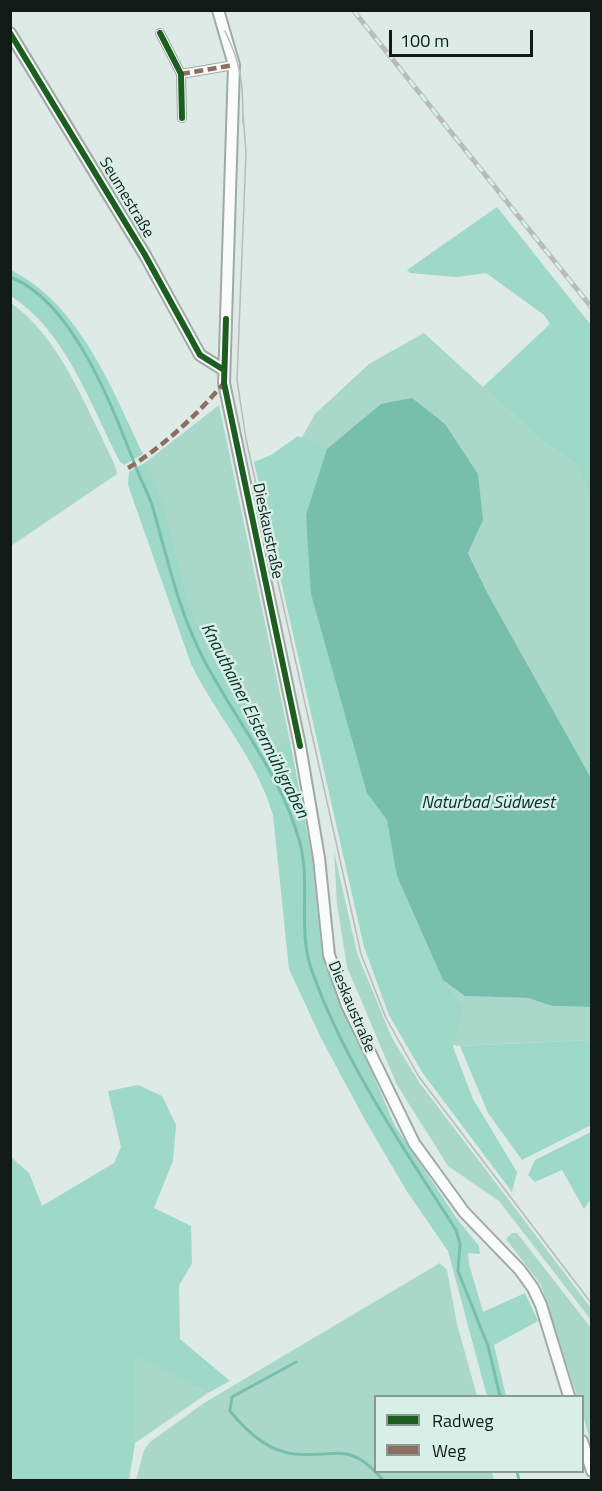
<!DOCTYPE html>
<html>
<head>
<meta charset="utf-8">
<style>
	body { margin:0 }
	#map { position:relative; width:602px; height:1491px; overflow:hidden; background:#ddeae6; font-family:"Titillium Web",sans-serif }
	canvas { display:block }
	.frame { position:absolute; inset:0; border:12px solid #121a17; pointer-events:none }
	.legend { position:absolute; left:374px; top:1395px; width:210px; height:78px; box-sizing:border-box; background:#d8efe7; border:2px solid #899a94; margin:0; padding:8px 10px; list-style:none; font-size:18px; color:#121a17 }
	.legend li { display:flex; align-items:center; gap:12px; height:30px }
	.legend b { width:30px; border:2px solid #899a94 }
	.scale { position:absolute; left:389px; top:30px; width:144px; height:27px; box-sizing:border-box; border:3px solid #121a17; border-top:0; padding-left:8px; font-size:18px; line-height:21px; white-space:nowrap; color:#121a17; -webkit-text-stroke:4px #d8efe7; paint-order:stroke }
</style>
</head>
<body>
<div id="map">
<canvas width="602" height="1491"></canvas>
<div class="frame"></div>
<ul class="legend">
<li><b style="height:8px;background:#1b5e20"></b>Radweg</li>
<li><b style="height:8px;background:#8d6e63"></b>Weg</li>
</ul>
<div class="scale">100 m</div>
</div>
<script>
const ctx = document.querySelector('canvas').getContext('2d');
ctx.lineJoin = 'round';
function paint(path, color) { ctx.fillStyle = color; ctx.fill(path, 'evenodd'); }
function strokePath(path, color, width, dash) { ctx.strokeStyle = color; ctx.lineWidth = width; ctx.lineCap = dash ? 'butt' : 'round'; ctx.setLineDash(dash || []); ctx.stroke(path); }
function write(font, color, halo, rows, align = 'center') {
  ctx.font = font + ' "Titillium Web",sans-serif'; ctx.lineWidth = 5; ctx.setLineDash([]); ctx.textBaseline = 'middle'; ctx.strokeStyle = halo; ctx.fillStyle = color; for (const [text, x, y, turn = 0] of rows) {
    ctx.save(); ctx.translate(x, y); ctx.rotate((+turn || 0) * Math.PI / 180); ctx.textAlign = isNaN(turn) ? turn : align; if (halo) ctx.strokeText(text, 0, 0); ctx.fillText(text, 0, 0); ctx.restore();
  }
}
const green = new Path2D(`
	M11 303C55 334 80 393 103 440 107 451 116 463 117 474L11 546Z
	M424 333 540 439 578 466 592 496 591 778 488 594 468 552 483 520 445 424 465 996 528 998 552 1006 591 1007V1040L457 1046 434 1035 285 468 315 414 369 364Z
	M219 405 290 741 270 752 210 653 189 602 166 513 147 468 146 462Z
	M334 851 357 953 392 1038 419 1082 591 1308V1320L499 1201 448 1166 397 1085 347 967 337 904Z
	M512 1233H517L591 1328V1444L583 1415 582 1396H577L541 1285 506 1239Z
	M440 1263 447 1270 457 1324 477 1396H376V1472H492L494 1480H136L144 1450 150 1442 204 1403Z
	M134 1355 208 1393 135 1443Z`);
const forest = new Path2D(`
	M497 207 591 325V496L578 466 540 439 483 387 550 324 544 315 486 273 457 277 410 273 407 270Z
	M11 270C80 305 111 387 143 454L124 465 120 462C91 406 66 331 11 296Z
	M298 436 327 449 306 515 368 794 387 820 397 876 443 980 463 1007 453 1047 473 1099 517 1172 512 1192 422 1072 389 1015 364 947 254 462 271 455Z
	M146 462 166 512 189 602 210 653 270 751 290 741 312 858 322 955 394 1124 457 1219 479 1246 480 1254 468 1253 469 1264 483 1312 525 1293 538 1321 494 1345 506 1396H487L448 1251 406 1190 364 1118 321 1038 289 969 273 815C257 759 216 715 191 664L128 485 129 472Z
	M591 1040V1125L522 1160 488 1113 460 1046Z
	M138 1085 162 1096 176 1125 173 1161 154 1208 191 1226 192 1264 179 1285 180 1339 230 1381 208 1393 135 1356V1443L129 1480H11V1157L29 1173 42 1206 114 1163 121 1147 108 1091Z
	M591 1132V1199L584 1209 562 1170 535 1182 528 1175 535 1160Z`);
const water = new Path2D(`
	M412 398 445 424 478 474 483 520 468 553 488 594 591 778V1007L552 1006 528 998 465 996 443 980 397 876 387 820 367 793 311 594 306 515 327 449 381 404Z`);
const stream = new Path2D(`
	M10 277C72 300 113 407 135 465 140 478 147 491 152 505 167 556 178 610 203 658 235 720 282 775 300 843 311 886 297 930 312 971 344 1062 404 1149 456 1230L460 1244 458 1271 488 1346 500 1396
	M296 1362 232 1397 230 1411C246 1431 267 1451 294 1454 339 1458 348 1440 383 1480
	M517 1472 519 1480`);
const street = new Path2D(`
	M160 33 181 74 182 118
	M181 74 234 65`);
const secondary = new Path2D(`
	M218 10 234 65 224 383 300 746 319 858 329 955 347 1005 414 1143 464 1212 520 1270 533 1288 541 1305 569 1396
	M10 33 145 255 200 355 224 370
	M582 1441 592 1471`);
const tram = new Path2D(`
	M225 31C242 66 243 84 243 123
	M243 114 246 153 237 380 246 439 361 954 386 1018 419 1077 592 1304`);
const rail = new Path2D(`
	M353 10 592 308`);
const quiet = new Path2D(`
	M181 74 234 65
	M128 468C163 447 198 414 224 383`);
const cycleway = new Path2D(`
	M10 33 145 255 200 355 224 370
	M160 33 181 74 182 118
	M226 319 224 383 300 746`);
const streetNames = [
	["Seumestraße",126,198,59],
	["Dieskaustraße",267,531,78],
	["Dieskaustraße",351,1007,67]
];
const waterNames = [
	["Knauthainer Elstermühlgraben",254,721,63],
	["Naturbad Südwest",488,804]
];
paint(green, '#a9d8c9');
paint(forest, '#9ed8c7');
paint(water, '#78bfab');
strokePath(stream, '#78bfab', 3);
strokePath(street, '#a0a9a6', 10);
strokePath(secondary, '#a0a9a6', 14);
strokePath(street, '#fafcfb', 8);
strokePath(secondary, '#fafcfb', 10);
strokePath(tram, '#b8bbba', 1.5);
strokePath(rail, '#b8bbba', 5);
strokePath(rail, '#d8efe7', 3, [9]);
strokePath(quiet, '#8d6e63', 4.5, [9, 4.5]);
strokePath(cycleway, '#1b5e20', 6);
write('16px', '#121a17', '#d8efe7', streetNames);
write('italic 18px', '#053328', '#d8efe7', waterNames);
</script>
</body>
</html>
